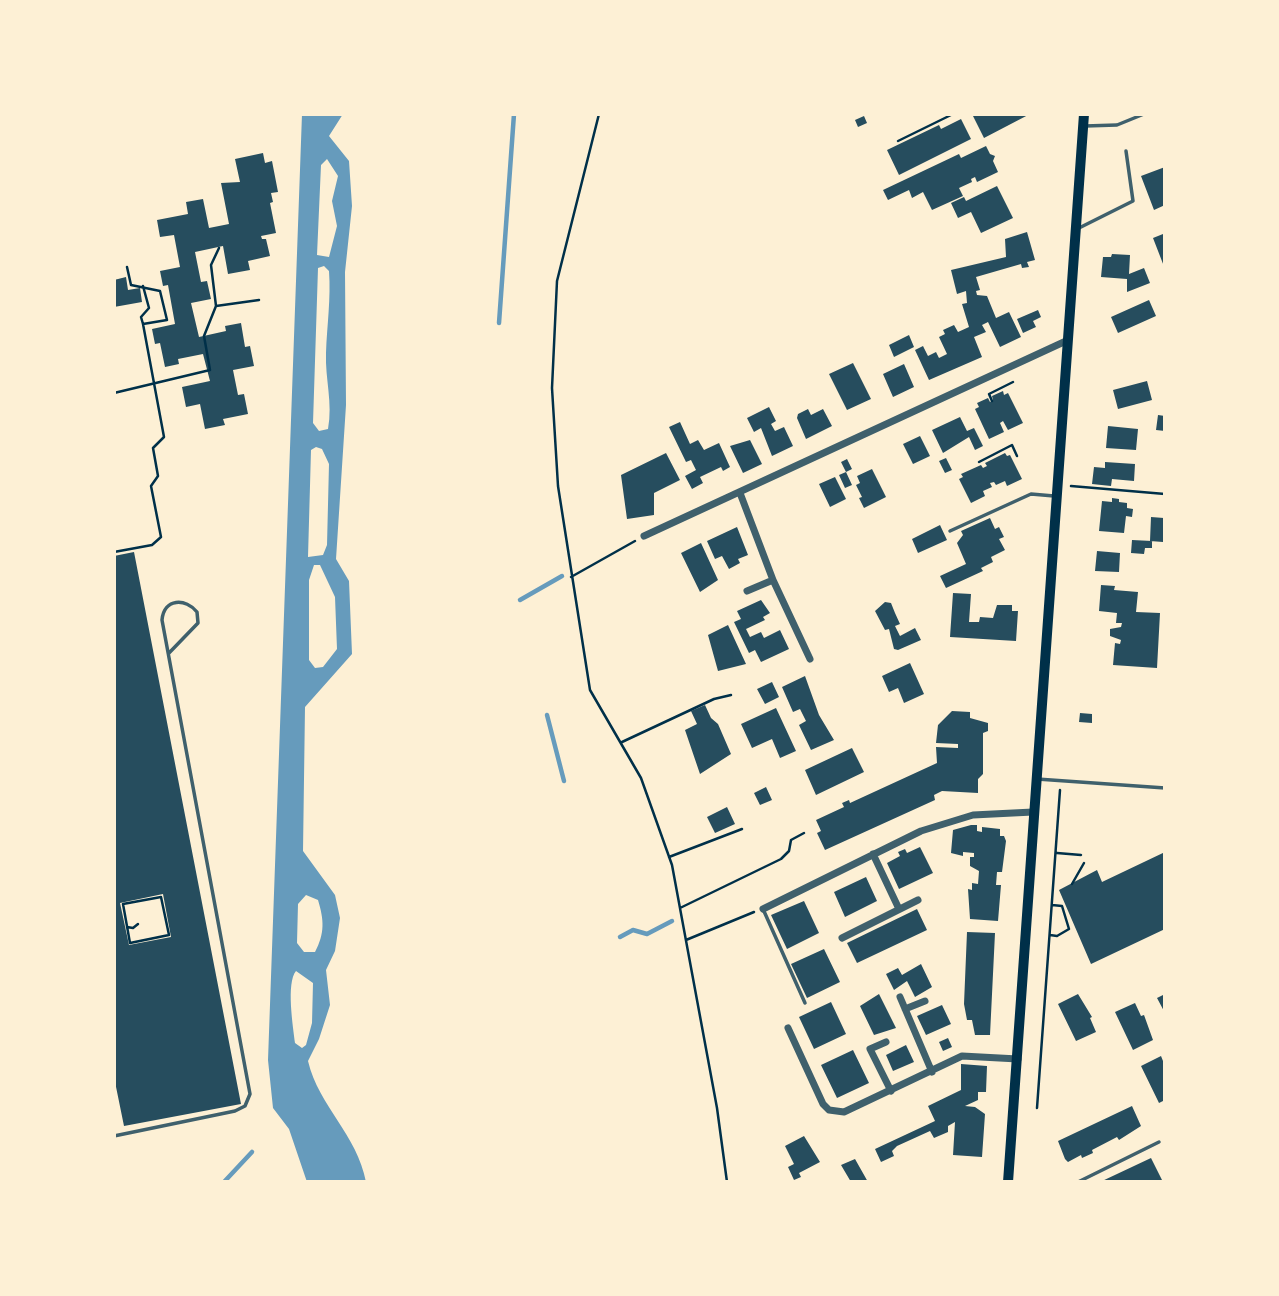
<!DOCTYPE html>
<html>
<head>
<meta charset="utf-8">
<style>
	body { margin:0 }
	#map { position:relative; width:1279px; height:1296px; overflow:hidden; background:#fdf0d5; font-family:"Titillium Web",sans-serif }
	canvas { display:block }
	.frame { position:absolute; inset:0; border:116px solid #fdf0d5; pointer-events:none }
</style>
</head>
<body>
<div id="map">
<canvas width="1279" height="1296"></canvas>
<div class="frame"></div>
</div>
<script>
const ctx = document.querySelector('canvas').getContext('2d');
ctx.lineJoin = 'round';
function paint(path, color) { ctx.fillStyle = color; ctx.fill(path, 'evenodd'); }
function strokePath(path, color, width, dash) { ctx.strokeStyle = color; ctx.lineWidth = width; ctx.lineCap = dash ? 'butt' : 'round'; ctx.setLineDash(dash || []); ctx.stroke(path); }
const water = new Path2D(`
	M302 114H343L329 136 349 161 352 206 345 272 346 405 336 559 349 581 352 654 305 707 303 851 335 895 340 918 335 951 326 970 330 1005 319 1039 308 1061C319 1107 357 1134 366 1182H307L289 1129 273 1108 268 1060ZM327 159 338 176 332 201 337 226 329 257 317 255 321 165ZM324 266 329 271C331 299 327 325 326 353 325 379 333 403 328 429L319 431 313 423 318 268ZM316 447 322 449 329 464 327 545 323 555 308 557 311 450ZM314 565H320L335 597 337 649 323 667 315 668 309 660V580ZM306 895 318 900C324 920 325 933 315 952H304L297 943 298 904ZM296 971 313 983 312 1023 306 1045 302 1048 295 1043C293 1026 286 983 296 971Z`);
const stream = new Path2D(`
	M499 323 514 114
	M520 600 562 576
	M547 715 564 781
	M620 937 633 930 647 934 672 921
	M224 1182 252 1152`);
const building = new Path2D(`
	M972 114H1030L984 138Z
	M864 116 867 123 858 127 855 120Z
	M961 119 971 139 899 175 887 150 939 125 941 129Z
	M986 146 990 154 995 156 993 161 998 172 977 182 975 177 971 179 972 182 959 188 963 196 932 210 923 192 912 198 909 190 888 200 883 190 959 154 961 158Z
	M263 153 265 163 272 161 278 192 271 193 273 202 270 203 276 233 261 236 262 239H266L270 256 248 261 250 270 228 274 223 246 195 252 201 282 207 281 211 299 191 303 199 337 226 331 225 326 241 323 245 347 250 346 254 366 233 370 238 395 244 394 248 414 223 419 225 425 205 429 200 404 186 407 182 387 210 381 203 354 178 359 179 364 165 367 160 343 155 344 152 329 175 324 168 285 163 286 160 271 180 267 174 235 160 237 157 220 188 214 186 202 203 199 209 228 229 224 221 183 240 182 235 159Z
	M1165 167V205L1154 210 1141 176Z
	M997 186 1013 218 981 233 971 212 958 218 951 203 964 197 966 201Z
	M1027 232 1035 260 1027 262 1029 267 1022 268 1021 264 976 277 980 290 976 291 977 295 987 296 996 318 1009 312 1021 337 1000 347 988 322 982 325 986 332 974 337 982 357 929 380 915 350 923 346 928 356 936 352 939 358 947 354 939 337 945 334 943 330 954 325 958 332 969 327 962 304 967 303 966 291 957 294 951 270 1006 257 1005 239Z
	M1163 234 1165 240V269L1153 238Z
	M1112 254 1130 255 1129 274 1144 268 1150 283 1127 292V279L1101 277 1103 257H1111Z
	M126 277 128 290 140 288 142 302 114 307V280Z
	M1149 300 1156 316 1118 333 1111 317Z
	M1038 310 1041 317 1033 321 1036 327 1023 333 1017 319Z
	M909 335 914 347 894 357 889 345Z
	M853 363 871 399 847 410 829 374Z
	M904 364 914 387 893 397 883 374Z
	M1147 381 1152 400 1118 409 1113 390Z
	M1003 391 1004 395 1008 393 1023 423 1008 430 1003 421 1000 423 1004 432 989 439 975 409 979 407 977 403 988 398 990 402 993 400 992 396Z
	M769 407 776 421 771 424 775 431 784 427 793 446 772 456 761 428 754 432 747 418Z
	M808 409 811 415 823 409 832 426 806 439 797 418 798 414Z
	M1158 415 1165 416V431L1156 430Z
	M960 417 967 431 974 428 983 446 975 450 969 437 943 453 932 430Z
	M680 422 690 444 698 440 704 450 719 443 730 467 723 471 721 467 700 477 703 483 692 489 685 476 696 470 691 460 686 462 669 427Z
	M1108 426 1138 429 1136 450 1106 448Z
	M920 436 930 456 913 464 903 444Z
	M750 440 762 464 743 473 730 446Z
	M666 453 680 480 654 493V515L627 519 621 475Z
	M1005 453 1007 456 1010 455 1022 479 1007 486 1005 481 996 485 994 482 990 483 992 487 983 491 985 496 971 503 959 479 963 477 961 474 981 465 983 468 987 466 985 463Z
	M946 458 952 470 945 473 939 461Z
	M847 459 852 469 846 472 841 462Z
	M1105 462 1135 464 1134 481 1112 479 1111 486 1092 484 1094 467 1105 468Z
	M872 469 886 497 864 508 859 498 862 497 856 485 860 483 857 476Z
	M846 472 852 485 845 488 839 475Z
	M835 477 846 499 830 507 819 484Z
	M1112 498 1119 499V502L1127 503V508L1133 509 1132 517 1126 516 1124 533 1099 531 1102 501 1112 502Z
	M1151 517 1164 518 1163 542 1150 541Z
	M990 518 995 529 999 527 1004 537 999 539 1005 550 991 557 993 562 981 568 983 571 946 588 940 576 966 564 957 543 963 535 961 531Z
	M940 525 947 540 918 553 912 539Z
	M737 527 748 555 738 559 740 563 729 569 722 556 715 559 707 541Z
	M1132 540 1152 541V548H1145L1144 554 1131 553Z
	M701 543 718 580 700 592 681 553Z
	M1097 551 1120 553 1119 572 1095 571Z
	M134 552 241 1104 124 1126 114 1077V556ZM163 894 171 937 129 945 120 903Z
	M1101 585 1115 586 1114 590 1138 592 1136 612 1160 613 1157 668 1113 665 1115 643 1120 644 1121 640 1110 636V629L1121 627 1122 623H1116L1117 613 1099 611Z
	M953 593 971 594 969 622H979L980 617 993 618 997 605H1012V611H1018L1016 641 950 637Z
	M761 600 770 613 763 617 765 620 746 629 750 637 761 632 764 638 780 630 789 649 761 662 755 650 749 653 734 622 741 619 737 611Z
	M885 602 891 603 895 613 900 624 895 626 900 636 915 628 921 640 898 650 894 649 889 629 885 630 875 611Z
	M728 625 746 664 718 671 708 635Z
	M910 663 924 694 904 703 898 688 889 692 882 676Z
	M805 676 819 715 834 740 811 750 799 725 806 721 800 709 793 712 782 687Z
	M772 682 779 697 765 704 757 689Z
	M705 705 711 718 718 724 731 754 700 774 685 730 697 724 691 711Z
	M776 708 796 751 780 758 772 739 752 748 741 724Z
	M952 711 970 712V718L988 723V731L983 733V774L978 779V793L942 791 934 795 935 800 825 850 817 833 821 831 816 820 844 807 842 803 849 800 850 803 937 763 936 747 958 748V744L936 743 938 725Z
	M1080 713 1092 714V723L1079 722Z
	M852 748 864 772 816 795 805 770Z
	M766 787 772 800 760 805 754 793Z
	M727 807 735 824 715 833 707 817Z
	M971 825H977V831L982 832V827L1000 829V836H1004L1006 841 1002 872H997L996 885H1001L998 921 970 919 968 889 972 890V883L978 884 979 871 970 866V857H974V853L963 852V856L951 853 953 830Z
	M920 847 933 873 899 889 887 863 900 856 898 852 905 849 907 853Z
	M1165 852V929L1091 964 1059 890 1097 870 1102 882Z
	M866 877 877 901 845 917 834 892Z
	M804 901 819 933 787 949 771 915Z
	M917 909 927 930 857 963 847 943Z
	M967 932 995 933 990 1035H975L972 1020H967L964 1004Z
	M824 949 840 982 807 998 791 964Z
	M921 964 932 987 915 997 907 981 894 990 886 974 898 968 902 975Z
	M879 994 896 1028 874 1035 860 1006Z
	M1078 994 1092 1017 1090 1018 1096 1032 1076 1041 1058 1004Z
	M1165 994V1013L1157 998Z
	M831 1002 846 1034 814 1049 799 1017Z
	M1135 1003 1141 1016 1144 1015 1153 1040 1133 1050 1115 1012Z
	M942 1005 951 1024 926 1035 917 1016Z
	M948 1038 952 1047 943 1051 939 1042Z
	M906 1045 914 1062 893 1071 886 1055Z
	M853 1050 869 1083 837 1098 821 1065Z
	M1161 1056 1165 1066V1100L1159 1103 1141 1066Z
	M961 1064 987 1066 986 1092H978V1100L965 1106 975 1107 985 1114 982 1157 953 1155 955 1122 948 1126V1132L934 1138 930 1131 897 1146 892 1151 894 1156 881 1162 875 1149 935 1121 928 1106 961 1090Z
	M1132 1106 1141 1126 1119 1140 1117 1137 1092 1150 1093 1153 1082 1158 1081 1155 1068 1162 1065 1159 1058 1141Z
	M804 1136 820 1162 799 1173 801 1177 794 1180 788 1167 794 1164 785 1146Z
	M1151 1158 1163 1182H1100Z
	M855 1159 868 1182H851L841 1165Z`);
const path = new Path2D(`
	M599 114 557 281 552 388 558 486 590 690 641 778 672 865 717 1108 727 1182
	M898 141 953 114
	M216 306 259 300
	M143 324 141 317 149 308 143 286
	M114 393 210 370 204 336 216 306 211 265 219 248
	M992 401 989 394 1013 382
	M979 462 1012 445 1017 456
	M1071 486 1165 494
	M114 552 152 545 161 537 151 486 158 476 153 448 164 437 143 324 167 320 160 291 131 285 127 267
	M571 577 635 541
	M622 742 714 699 731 695
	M1057 853 1081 855
	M669 857 742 829
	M1072 884 1084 863
	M161 897 169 935 130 943 123 904Z
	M680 908 781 859 789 851 791 840 804 833
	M127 927 133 928 138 924
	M1050 935 1057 936 1069 929 1062 906 1052 905
	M686 940 754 912
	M1037 1108 1060 790`);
const service = new Path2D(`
	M1085 126 1117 125 1144 114
	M1077 229 1133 201 1126 151
	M950 531 1031 494 1054 496
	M1037 779 1165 788
	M763 909 805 1003
	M114 1136 235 1111 245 1106 250 1094 162 620C164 598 186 598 197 612L198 623 169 653
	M1078 1182 1159 1142`);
const minor = new Path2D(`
	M740 493 773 580 810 659
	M644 536 1066 341
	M747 591 773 580
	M873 854 899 909
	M763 909 921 831 973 815 1033 812
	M842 938 918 900
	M900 997 932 1072
	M905 1009 925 1001
	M788 1028 823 1104 829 1110 844 1112 962 1056 1018 1059
	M886 1042 870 1049 891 1091`);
const secondary = new Path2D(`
	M1008 1182 1084 114`);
paint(water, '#669bbc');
strokePath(stream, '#669bbc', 4.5);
paint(building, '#264d5e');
strokePath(path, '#003049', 2.5);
strokePath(service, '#3f606c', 3.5);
strokePath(minor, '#3f606c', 7);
strokePath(secondary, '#003049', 10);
</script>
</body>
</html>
